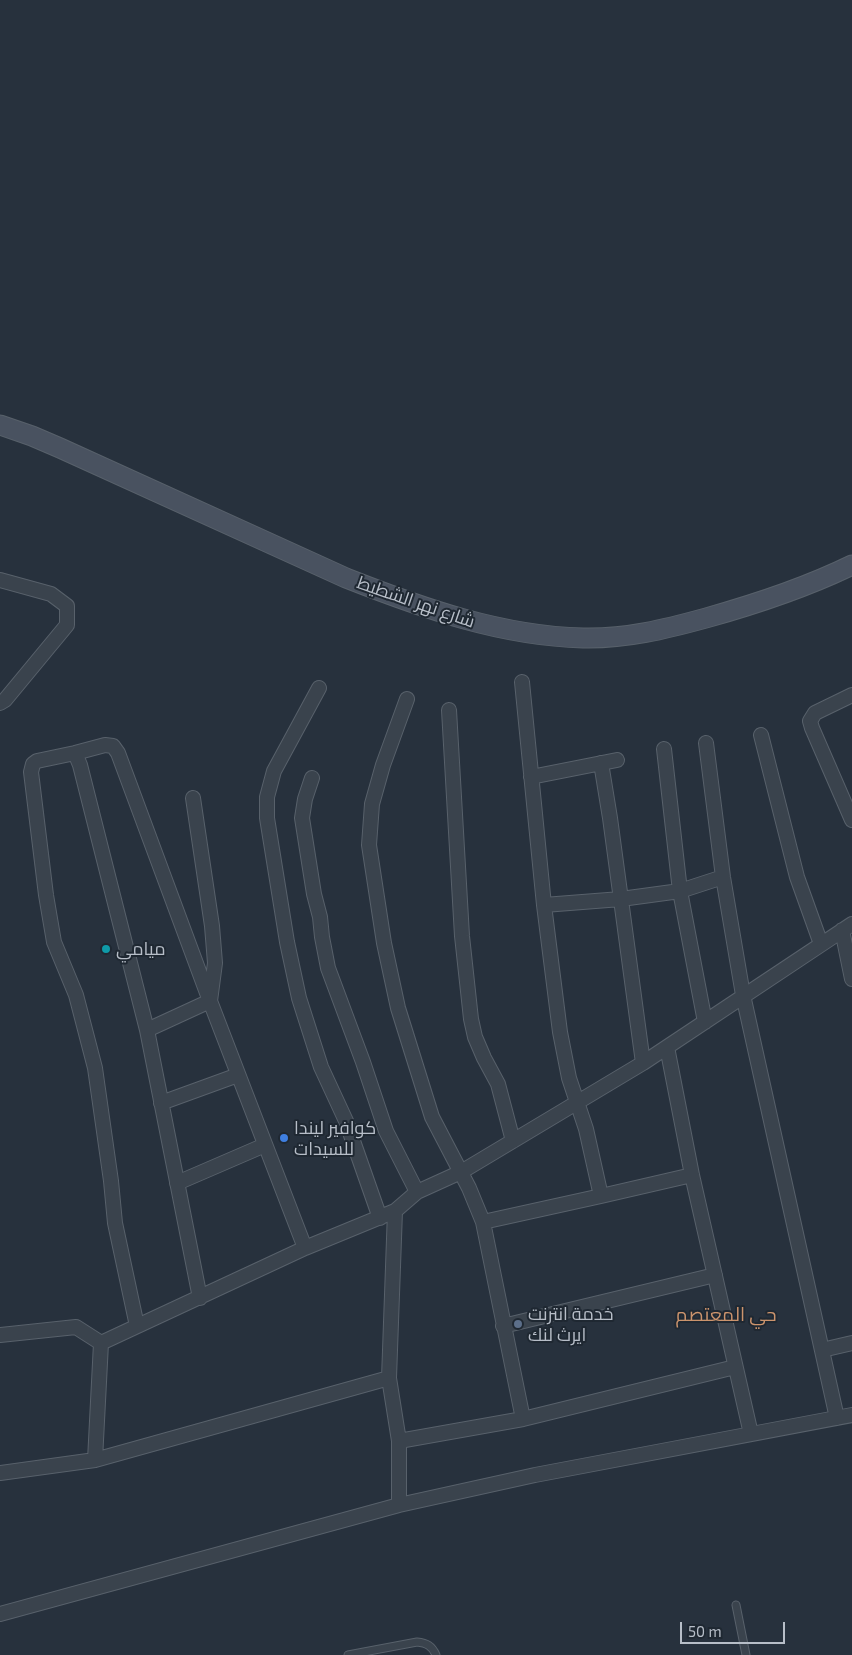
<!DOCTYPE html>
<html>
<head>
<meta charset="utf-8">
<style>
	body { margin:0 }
	#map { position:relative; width:852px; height:1655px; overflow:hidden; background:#27313d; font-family:"Exo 2",sans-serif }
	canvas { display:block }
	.scale { position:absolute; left:680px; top:1622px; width:105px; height:22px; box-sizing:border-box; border:2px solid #b7bec8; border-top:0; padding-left:6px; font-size:15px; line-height:18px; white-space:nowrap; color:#b7bec8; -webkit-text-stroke:4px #1f2832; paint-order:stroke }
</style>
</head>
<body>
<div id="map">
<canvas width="852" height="1655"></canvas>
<div class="scale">50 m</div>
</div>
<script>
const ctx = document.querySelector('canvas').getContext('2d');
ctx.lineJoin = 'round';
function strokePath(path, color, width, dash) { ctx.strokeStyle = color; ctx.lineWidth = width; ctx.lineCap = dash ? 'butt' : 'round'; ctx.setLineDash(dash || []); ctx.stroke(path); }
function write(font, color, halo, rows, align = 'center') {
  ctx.font = font + ' "Exo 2",Cairo,sans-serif'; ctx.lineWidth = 4; ctx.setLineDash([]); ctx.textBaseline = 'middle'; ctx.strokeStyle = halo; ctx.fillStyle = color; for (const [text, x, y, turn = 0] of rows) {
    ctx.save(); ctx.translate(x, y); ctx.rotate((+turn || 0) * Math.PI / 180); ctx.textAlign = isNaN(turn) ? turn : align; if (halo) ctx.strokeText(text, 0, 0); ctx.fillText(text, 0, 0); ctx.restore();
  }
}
const service = new Path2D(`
	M736 1605 746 1655
	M348 1655 417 1642C427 1643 432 1646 436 1655`);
const minor = new Path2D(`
	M0 580 51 594 67 606V625L5 700 0 703
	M522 682 544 905 560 1032 569 1078 586 1129 601 1196
	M319 688 274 771 267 797V818L287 942 299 998 321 1067 346 1121 380 1218
	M852 695 815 713 810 721 812 728 852 820
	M407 699 383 765 372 804 369 845 384 943 398 1008 432 1117 469 1188 483 1222 523 1419
	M449 710 462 936 471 1019 475 1037 484 1058 498 1084 513 1141
	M761 735 797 877 821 944
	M706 743 723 877 743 995 837 1418
	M664 749 680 891 705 1022
	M75 753 80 765 147 1030 200 1298
	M601 763 610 818 643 1063
	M531 777 617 760
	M312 778 305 799 302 818 314 894 320 917 322 937 328 968 363 1062 386 1131 417 1192
	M544 905 621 899 680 891 723 877
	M842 930 852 979
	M147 1030 210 1001 215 963 212 926 193 798
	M667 1047 692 1175 751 1434
	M161 1103 238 1075
	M177 1183 265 1145
	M395 1211 389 1378 399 1441V1505
	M483 1222 601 1196 692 1175
	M137 1326 115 1223 111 1181 95 1068 76 995 54 942 46 895 31 772 33 764 37 761 75 753 105 745 113 746 118 753 210 1001 305 1248
	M503 1326 715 1275
	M0 1335 76 1327 101 1343
	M101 1343 305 1248 395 1211 417 1192 461 1172 643 1063 852 924
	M822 1350 852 1343
	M399 1441 523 1419 735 1367
	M95 1460 101 1343
	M0 1473 95 1460 389 1378
	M0 1614 399 1505 535 1475 852 1415`);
const secondary = new Path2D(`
	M0 425 32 436 60 448 346 578C422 608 501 636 583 638 626 639 666 629 706 618 756 604 805 588 852 565`);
const markers = [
	[106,949,5,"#0f9aa8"],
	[284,1138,5,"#3f7fe0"],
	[518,1324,5,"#5c6f8a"]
];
const streetNames = [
	["شارع نهر الشطيط",416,602,19]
];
const poiNames = [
	["ميامي",116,949],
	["كوافير ليندا",294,1128],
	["للسيدات",294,1149],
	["خدمة انترنت",528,1314],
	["ايرث لنك",528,1335]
];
const neighbourhoodNames = [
	["حي المعتصم",726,1315]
];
strokePath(service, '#58616b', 9);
strokePath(minor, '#58616b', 16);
strokePath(secondary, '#58616b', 21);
strokePath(service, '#3a434d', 7);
strokePath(minor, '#3a434d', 14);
strokePath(secondary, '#495260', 19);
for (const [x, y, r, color] of markers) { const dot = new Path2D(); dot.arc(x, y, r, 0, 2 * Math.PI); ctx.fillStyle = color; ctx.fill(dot); strokePath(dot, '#1f2832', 2); }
write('18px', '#b7bec8', '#1f2832', streetNames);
write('18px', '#b7bec8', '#1f2832', poiNames, 'left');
write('19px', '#cc946d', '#1f2832', neighbourhoodNames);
</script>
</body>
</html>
